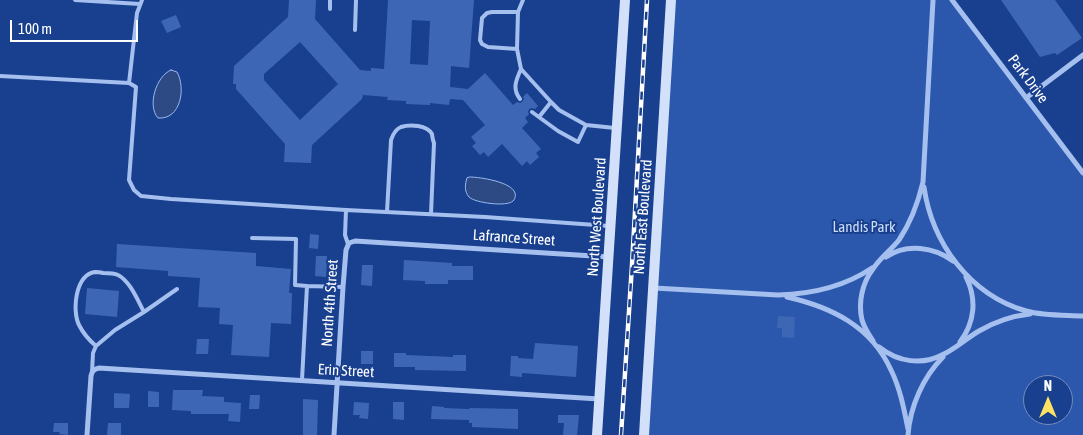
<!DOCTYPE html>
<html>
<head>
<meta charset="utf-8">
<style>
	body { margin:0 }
	#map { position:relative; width:1083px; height:435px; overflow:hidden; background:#19408f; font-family:"Asap Condensed",sans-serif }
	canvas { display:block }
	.north { position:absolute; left:1023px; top:375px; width:50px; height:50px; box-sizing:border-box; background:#19408f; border:1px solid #758cbc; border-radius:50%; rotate:0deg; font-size:14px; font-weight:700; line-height:20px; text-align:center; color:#fff }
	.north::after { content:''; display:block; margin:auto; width:18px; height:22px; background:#ffe163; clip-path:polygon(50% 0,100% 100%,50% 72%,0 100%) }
	.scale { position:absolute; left:10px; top:20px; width:128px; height:22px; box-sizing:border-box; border:2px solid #fff; border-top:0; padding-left:6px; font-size:15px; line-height:18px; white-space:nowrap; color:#fff; -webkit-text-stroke:4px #19408f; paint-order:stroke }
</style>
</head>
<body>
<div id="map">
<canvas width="1083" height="435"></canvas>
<div class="north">N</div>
<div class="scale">100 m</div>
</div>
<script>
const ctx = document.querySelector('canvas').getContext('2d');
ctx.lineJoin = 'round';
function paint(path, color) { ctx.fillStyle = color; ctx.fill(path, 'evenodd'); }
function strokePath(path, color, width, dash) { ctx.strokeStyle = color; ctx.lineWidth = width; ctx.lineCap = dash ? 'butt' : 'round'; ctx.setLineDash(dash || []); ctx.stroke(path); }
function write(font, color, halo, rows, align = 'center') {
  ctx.font = font + ' "Asap Condensed",sans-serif'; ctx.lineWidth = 4; ctx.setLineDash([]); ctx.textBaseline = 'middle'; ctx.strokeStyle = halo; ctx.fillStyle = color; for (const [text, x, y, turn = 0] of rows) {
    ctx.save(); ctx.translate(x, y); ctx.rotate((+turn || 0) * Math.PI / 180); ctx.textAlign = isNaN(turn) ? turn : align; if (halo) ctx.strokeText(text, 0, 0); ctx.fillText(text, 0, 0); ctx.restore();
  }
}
const green = new Path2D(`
	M671 0H953L1083 174V435H644ZM1033 385H1063V415H1033Z`);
const water = new Path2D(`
	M171 70 177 72C186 88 181 120 158 118 147 106 156 76 171 70Z
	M470 177C480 177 512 182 515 193 516 196 515 199 513 201 507 207 475 203 469 197 464 191 465 184 467 178Z`);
const building = new Path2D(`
	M289 0H316L315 19 360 70 371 71V68L384 69 388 0H474L469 68 451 66 450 87 468 89 485 73 513 105 517 102 520 103 522 102 524 99 523 97 527 93 538 106 535 109 532 108 529 109 528 112 529 114 525 118 528 122 522 128 541 149 536 153 539 157 530 165 527 161 522 166 502 144 488 157 484 152 480 155 472 146 476 143 471 137 485 125 463 100 450 99 449 105 430 103V105L406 104V101L387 100 388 97 363 95 362 99 312 145 311 163 284 162 285 144 236 89V84H233L234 66 288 17ZM412 20 430 21 428 65 410 64ZM300 42 338 84 300 120 264 80V74Z
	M1001 0H1055L1082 38 1057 55 1055 53 1040 57Z
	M176 15 181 27 167 33 161 21Z
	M310 234 319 235 318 249 309 248Z
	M117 244 256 253V266L291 269 289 293H292L291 324 271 323 269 357 231 355 233 325 219 324 220 308 198 307 200 278 168 276V271L116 267Z
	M316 256H327L326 277 315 276Z
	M404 260 452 263V266H473V280H448V284H425V281L403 280Z
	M362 265H373L372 286 361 285Z
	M87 288 119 291 117 317 85 314Z
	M778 316 795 317 794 338 782 337V328H777Z
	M197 339H209L208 354H196Z
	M535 343 578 346 576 377 522 373V377L510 376 511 356H518V358L533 359Z
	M361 351H373V364H361Z
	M394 353H406V355L453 357V355H466V371L415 370V367H394Z
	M173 390H203L202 396 224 397V402L241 403 240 422 228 421 229 414H191V411L172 410Z
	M148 391 159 392V407H148Z
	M114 393 130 394 129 408H114Z
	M250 395H260L259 409H249Z
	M303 399 318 400 317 435H303Z
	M354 402 369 403 368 419 359 418 360 415H353Z
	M393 402H404V420L393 419Z
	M432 406 444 407V408L469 409 470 408 518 409V429L472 427V423H469V420L431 419Z
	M558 415H579L577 435H563L564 423H558Z
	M54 423H68V435L59 434 60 432H53Z
	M108 423H121V435H107Z`);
const service = new Path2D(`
	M75 0 140 4
	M523 0 518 12 517 49 521 69 551 102 559 110 586 125 615 128
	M330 9V0
	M355 30 356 0
	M517 49 488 47 482 44 480 40 482 18 487 13 492 12H518
	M0 76 129 83 137 13 142 0
	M129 83 136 87 129 180 134 190 141 196 171 199 346 210 485 217 609 226
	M520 99C512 89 516 80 521 69
	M532 112 558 131 578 142 586 125
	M539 117 551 102
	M346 210 345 235 348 244
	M387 212 391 140C393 134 396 129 401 127 410 124 427 125 432 134 432 135 433 141 434 143L431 214
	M252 238 296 239 295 285 307 286 302 380
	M307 286 343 287
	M96 346C89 340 83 333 79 325 72 311 75 275 95 272 97 272 100 272 103 273 107 273 114 273 118 275 130 281 138 301 144 312
	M92 372 93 353 96 346 115 330 144 312 177 289`);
const minor = new Path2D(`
	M952 0 1083 173
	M1026 98 1083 55
	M924 187C932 243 970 295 1026 311 1044 316 1064 315 1083 316
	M886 257C907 243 934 247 953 261
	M654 288 778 295C812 294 844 287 872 268
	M787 297C831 307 871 326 891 370 900 388 904 409 908 429
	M873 341C869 335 864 327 862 320 858 303 862 283 873 269 880 258 891 250 899 240 911 222 918 203 923 182L933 0
	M960 342C975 322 977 299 966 277
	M879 347C898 362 922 366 944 354 956 348 967 338 979 331 996 321 1012 316 1030 314
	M87 435 91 376C92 371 94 369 99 368L599 399
	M334 435 343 287 346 250 349 243 355 241 609 257
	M908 435C910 407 923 377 943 357`);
const secondary = new Path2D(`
	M597 435 625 0
	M644 435 671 0`);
const rail = new Path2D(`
	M621 435 632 265 647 0`);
const streetNames = [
	["Park Drive",1028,79,53],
	["North West Boulevard",597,217,-86],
	["North East Boulevard",643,217,-86],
	["Lafrance Street",514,238,4],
	["North 4th Street",330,303,-86],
	["Erin Street",346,371,3]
];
const parkNames = [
	["Landis Park",864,227]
];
paint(green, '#2b58ad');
paint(water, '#2d4a85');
strokePath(water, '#98b8f1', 1);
paint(building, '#3d67b5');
strokePath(service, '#a5bfef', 4);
strokePath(minor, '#a5bfef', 5);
strokePath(secondary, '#d3e0fa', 10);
strokePath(rail, '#fff', 4.5);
strokePath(rail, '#19408f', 2.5, [8]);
write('15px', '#fff', '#19408f', streetNames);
write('15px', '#ccdcfb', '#19408f', parkNames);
</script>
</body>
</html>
